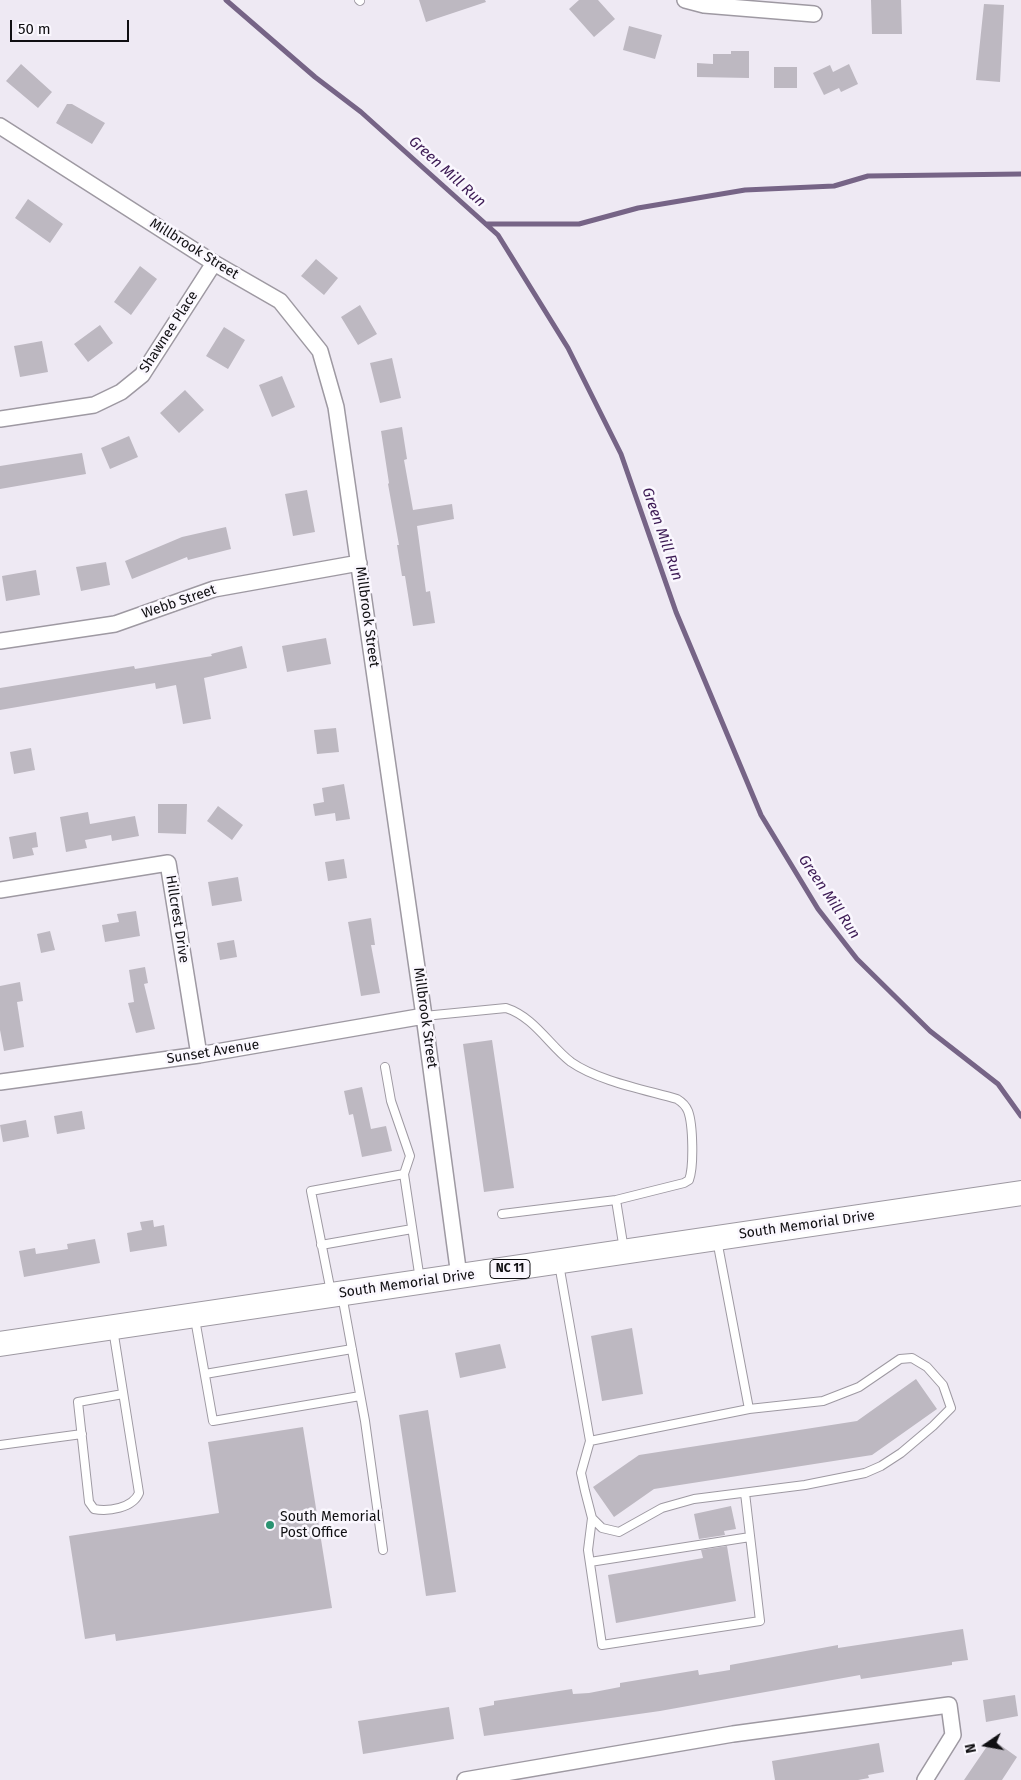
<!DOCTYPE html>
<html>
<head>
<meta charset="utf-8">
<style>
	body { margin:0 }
	#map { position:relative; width:1021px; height:1780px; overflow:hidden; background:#eee9f3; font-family:"Fira Sans",sans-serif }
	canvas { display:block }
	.north { position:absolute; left:961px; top:1720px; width:50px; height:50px; -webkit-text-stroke:4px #faf7fe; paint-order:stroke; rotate:258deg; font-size:14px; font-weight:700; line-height:20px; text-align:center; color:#100f12 }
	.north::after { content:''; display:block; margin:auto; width:18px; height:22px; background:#100f12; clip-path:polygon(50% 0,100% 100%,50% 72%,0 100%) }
	.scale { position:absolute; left:10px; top:20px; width:119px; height:22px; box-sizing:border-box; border:2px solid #100f12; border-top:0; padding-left:6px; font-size:15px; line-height:18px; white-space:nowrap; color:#100f12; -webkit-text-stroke:4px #faf7fe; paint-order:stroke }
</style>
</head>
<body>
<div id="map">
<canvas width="1021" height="1780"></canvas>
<div class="north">N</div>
<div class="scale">50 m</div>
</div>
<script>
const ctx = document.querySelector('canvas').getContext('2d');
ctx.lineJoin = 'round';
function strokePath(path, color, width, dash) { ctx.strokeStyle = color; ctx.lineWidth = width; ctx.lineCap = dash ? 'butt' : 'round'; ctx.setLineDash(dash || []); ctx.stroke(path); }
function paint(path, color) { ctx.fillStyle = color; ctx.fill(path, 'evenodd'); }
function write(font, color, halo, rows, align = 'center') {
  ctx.font = font + ' "Fira Sans",sans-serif'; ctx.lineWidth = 5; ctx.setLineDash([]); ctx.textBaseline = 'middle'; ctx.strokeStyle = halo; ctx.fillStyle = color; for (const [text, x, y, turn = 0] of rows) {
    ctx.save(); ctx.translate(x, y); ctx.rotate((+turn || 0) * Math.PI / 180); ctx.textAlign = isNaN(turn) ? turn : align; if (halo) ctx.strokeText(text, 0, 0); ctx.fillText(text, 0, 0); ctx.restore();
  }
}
const stream = new Path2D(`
	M226 0 315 77 361 112 498 235 568 348 621 454 676 612 761 815 818 909 857 959 930 1031 998 1084 1021 1116
	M486 224H579L638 208 745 190 834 186 868 176 1021 174`);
const building = new Path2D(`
	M419 0H485L486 2 426 22Z
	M579 0H598L615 19 594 37 569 9Z
	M871 0H901L902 34H872Z
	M984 4 1004 5 1000 82 976 80Z
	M629 26 662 35 655 59 623 50Z
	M731 51H749V78L697 77V63L713 64V54H731Z
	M21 64 52 92 38 108 6 81Z
	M849 64 858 84 841 92 839 88 824 95 813 73 830 65 833 72Z
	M774 67H797V88H774Z
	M67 104H72L105 123 92 144 56 123Z
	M28 199 63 224 50 243 15 218Z
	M316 259 338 278 324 295 301 276Z
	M140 266 157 279 131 315 114 302Z
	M360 305 377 334 358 345 341 317Z
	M100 325 113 343 88 362 74 344Z
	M224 327 245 340 228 369 206 356Z
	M42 341 48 372 20 377 14 346Z
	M392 358 401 398 380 403 370 363Z
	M282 376 295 407 272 417 259 385Z
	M185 390 204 410 179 433 160 413Z
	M402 427 407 459 404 460 413 510 452 504 454 519 417 526 426 592 430 591 435 623 413 626 405 576H402L397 545H399L388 484 389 483 381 431Z
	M129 436 138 457 110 469 101 448Z
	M82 453 86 474 0 489V466Z
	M307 490 315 532 293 536 285 494Z
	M226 527 231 549 188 560 187 557 132 579 125 561 182 537Z
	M106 562 110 585 81 591 76 567Z
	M36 570 40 595 6 601 2 576Z
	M326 638 331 664 287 672 282 646Z
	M242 646 247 668 204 678 211 719 183 724 176 685 156 689 155 683 0 710V688L134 666 135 669 212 656 211 654Z
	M336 728 339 752 317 754 314 730Z
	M31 748 35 770 14 774 10 752Z
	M344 784 350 819 336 821 335 813 315 816 313 804 324 802 322 788Z
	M158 804H187L186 834 158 833Z
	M218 806 243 825 232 840 207 821Z
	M88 812 90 824 135 816 139 836 112 841 111 835 85 840 87 848 66 852 60 817Z
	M36 832 38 847 32 848 34 855 13 859 9 837Z
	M344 859 347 878 328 881 325 862Z
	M238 877 242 901 212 906 208 882Z
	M136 911 140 936 105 942 102 925 119 922 117 914Z
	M371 918 375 945H371L380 993 361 996 348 922Z
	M50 931 55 950 41 953 37 934Z
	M234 940 237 957 220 960 217 943Z
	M145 967 148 983 144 984 155 1029 136 1033 128 1003 134 1002 129 970Z
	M20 982 23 1001 17 1002 24 1047 4 1051 0 1030V986Z
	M492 1040 514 1188 484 1192 463 1044Z
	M362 1087 371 1129 386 1126 392 1151 362 1157 353 1114 349 1115 344 1091Z
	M82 1111 85 1129 57 1134 54 1116Z
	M26 1120 29 1137 3 1142 0 1125Z
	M153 1220 154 1227 164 1225 167 1246 130 1252 127 1233 142 1230 140 1222Z
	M95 1239 100 1263 24 1277 19 1251 35 1248 36 1254 68 1249 67 1244Z
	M632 1328 643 1394 602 1401 591 1336Z
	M500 1344 506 1368 460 1378 455 1353Z
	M916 1379 937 1409 872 1455 654 1489 614 1517 593 1487 639 1455 857 1421Z
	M428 1410 456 1592 426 1596 399 1415Z
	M303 1427 332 1608 116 1641 115 1634 85 1639 69 1536 219 1513 208 1442Z
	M731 1506 736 1529 724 1531 725 1535 699 1539 694 1514Z
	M727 1546 736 1601 616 1623 608 1575 703 1558 701 1550Z
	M963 1629 968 1660 952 1662V1665L861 1679 860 1675 660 1711 484 1736 479 1708 494 1705V1701L572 1689 573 1694 589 1693 620 1687V1683L698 1670 699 1675 730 1670V1665L838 1645V1648Z
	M1015 1695 1018 1716 986 1722 983 1700Z
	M449 1707 454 1739 363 1754 358 1721Z
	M992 1739 1017 1757 1002 1780H964Z
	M879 1743 884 1772 868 1775 869 1778 858 1780H775L772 1761Z`);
const lane = new Path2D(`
	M359 0 360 1
	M424 1016 506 1008C534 1017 549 1045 571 1062 598 1081 646 1090 677 1099 682 1102 686 1106 688 1111 693 1124 694 1167 689 1180L684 1183 616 1200 502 1214
	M385 1067 391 1101 410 1156 404 1174
	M616 1200 624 1250
	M321 1245 412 1229
	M559 1264 590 1441 581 1473 585 1491 592 1518 602 1528 619 1532 662 1508 694 1499 805 1485 865 1473 881 1466 901 1453 933 1426 951 1408 943 1385 927 1367 912 1358 900 1359 859 1387 823 1401 749 1409
	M331 1292 311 1191 404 1174 420 1280
	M342 1295 365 1421 383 1550
	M195 1319 213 1421 360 1396
	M113 1329 139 1493C133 1508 108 1512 94 1509L89 1502 78 1402 123 1394
	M205 1374 352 1349
	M590 1441 749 1409 717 1240
	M0 1445 82 1434
	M592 1518 588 1550 602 1645 760 1621 745 1493
	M590 1562 750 1537`);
const street = new Path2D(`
	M685 0 704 5 814 14
	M0 126 214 263 280 301 320 351 336 407 424 1016 459 1276
	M0 419 94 405 121 392 142 375 214 263
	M0 641 115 624 214 589 359 563
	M0 890 168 863 199 1055
	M0 1082 199 1055 424 1016
	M465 1780 733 1734 949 1705 953 1735 925 1780`);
const primary = new Path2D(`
	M0 1344 1021 1193`);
const markers = [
	[270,1525,5,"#2a9371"]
];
const shields = [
	[510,1269,40]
];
const shieldNames = [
	["NC 11",510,1269]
];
const streetNames = [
	["Millbrook Street",194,249,32],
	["Shawnee Place",169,332,-57],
	["Webb Street",179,602,-19],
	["Millbrook Street",367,617,82],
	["Hillcrest Drive",177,919,81],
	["Millbrook Street",425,1018,82],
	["Sunset Avenue",213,1052,-9],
	["South Memorial Drive",807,1225,-8],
	["South Memorial Drive",407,1284,-8]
];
const poiNames = [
	["South Memorial",280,1517],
	["Post Office",280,1533]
];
const waterNames = [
	["Green Mill Run",447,172,42],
	["Green Mill Run",662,534,71],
	["Green Mill Run",829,897,56]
];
strokePath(stream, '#766486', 5);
paint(building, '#bdb8c1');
strokePath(lane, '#9e99a2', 10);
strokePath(street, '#9e99a2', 18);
strokePath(primary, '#9e99a2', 26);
strokePath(lane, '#fff', 8);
strokePath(street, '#fff', 15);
strokePath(primary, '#fff', 24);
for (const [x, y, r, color] of markers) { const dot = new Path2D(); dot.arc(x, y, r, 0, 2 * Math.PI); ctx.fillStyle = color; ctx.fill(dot); strokePath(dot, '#faf7fe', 2); }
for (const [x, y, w] of shields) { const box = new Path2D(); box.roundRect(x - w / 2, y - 9.5, w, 19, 4); ctx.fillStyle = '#faf7fe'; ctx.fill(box); strokePath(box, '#100f12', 1); }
write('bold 12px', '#100f12', null, shieldNames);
write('14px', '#100f12', '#faf7fe', streetNames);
write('14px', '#100f12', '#faf7fe', poiNames, 'left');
write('italic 15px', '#3c1a54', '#faf7fe', waterNames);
</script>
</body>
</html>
